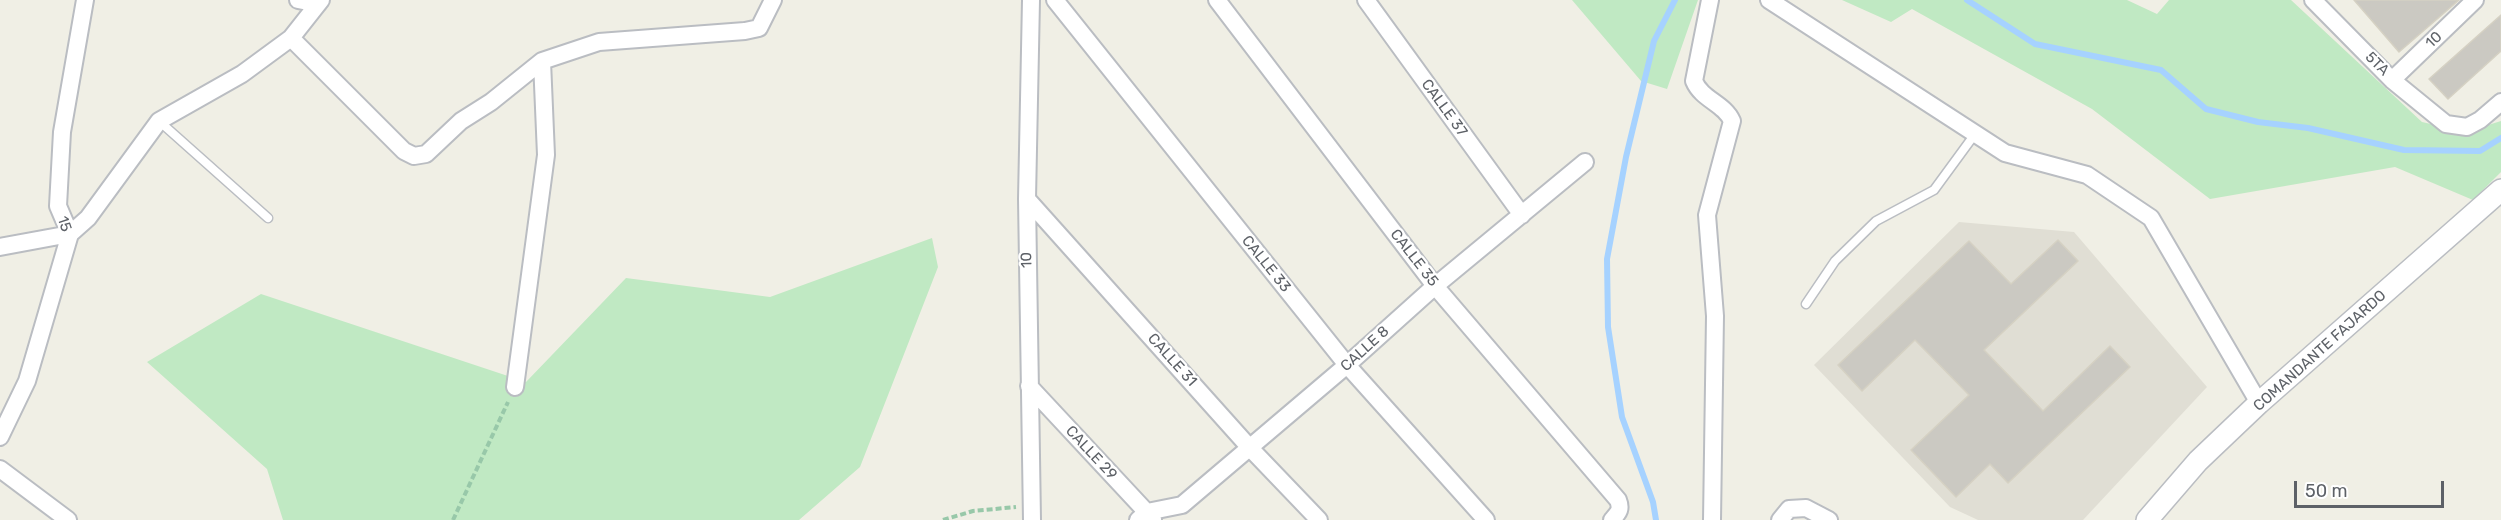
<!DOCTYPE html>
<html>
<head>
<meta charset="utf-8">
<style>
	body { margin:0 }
	#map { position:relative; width:2501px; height:520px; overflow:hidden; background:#f0efe5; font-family:Rubik,sans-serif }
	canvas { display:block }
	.scale { position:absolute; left:2294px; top:481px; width:150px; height:27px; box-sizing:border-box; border:3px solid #5d6167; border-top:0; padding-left:8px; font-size:18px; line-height:21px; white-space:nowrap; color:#5d6167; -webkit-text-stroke:4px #fff; paint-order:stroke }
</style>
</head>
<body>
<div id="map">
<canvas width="2501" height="520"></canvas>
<div class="scale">50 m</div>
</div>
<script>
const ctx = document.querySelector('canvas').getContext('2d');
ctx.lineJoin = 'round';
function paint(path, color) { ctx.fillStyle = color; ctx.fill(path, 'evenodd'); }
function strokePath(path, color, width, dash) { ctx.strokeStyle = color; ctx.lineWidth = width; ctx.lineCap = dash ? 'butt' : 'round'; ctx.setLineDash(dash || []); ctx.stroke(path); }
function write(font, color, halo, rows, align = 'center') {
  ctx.font = font + ' Rubik,sans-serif'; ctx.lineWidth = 4.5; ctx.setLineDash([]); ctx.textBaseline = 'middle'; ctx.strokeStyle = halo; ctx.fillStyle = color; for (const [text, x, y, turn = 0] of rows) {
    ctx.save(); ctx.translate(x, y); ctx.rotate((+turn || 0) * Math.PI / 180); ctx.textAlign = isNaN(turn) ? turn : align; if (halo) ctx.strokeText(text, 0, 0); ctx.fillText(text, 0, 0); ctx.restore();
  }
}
const education = new Path2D(`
	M1959 222 2074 232 2207 387 2083 520H1978L1950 507 1814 365Z`);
const green = new Path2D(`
	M1572 0H1698L1667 89 1641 81Z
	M1842 0H2127L2157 14 2169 0H2291L2422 122 2466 132 2501 121V172L2473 200 2395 167 2210 199 2092 109 1912 9 1891 22Z
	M932 238 938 267 860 467 799 520H283L267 469 147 362 261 294 526 382 626 278 770 297Z`);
const stream = new Path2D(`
	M1967 0 2035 44 2161 70 2206 109 2258 122 2308 128 2404 150 2480 151 2501 138
	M1656 520 1653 502 1622 417 1608 327 1607 259 1626 157 1654 41 1675 0`);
const building = new Path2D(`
	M2354 0H2459L2399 52Z
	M2501 15V51L2448 99 2429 79Z
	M2058 240 2078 261 1984 350 2043 411 2110 346 2130 367 2008 483 1990 464 1956 497 1911 450 1969 395 1915 340 1862 391 1838 365 1969 241 2011 284Z`);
const path = new Path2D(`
	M453 520 508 402
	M943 520 973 511 1016 507`);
const service = new Path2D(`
	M159 121 268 218
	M1806 304 1835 261 1876 221 1934 190 1975 134`);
const minor = new Path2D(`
	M298 0 318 4
	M1031 0 1027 199 1032 520
	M1055 0 1347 365 1486 520
	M1217 0 1435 286 1618 500C1622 510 1618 513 1612 520
	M1366 0 1522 215
	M1710 0 1694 81C1702 100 1724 103 1732 121L1707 215 1715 316 1712 520
	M1769 0 2005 153 2087 175 2151 218 2259 403
	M2313 0 2392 80 2446 124 2467 127 2480 120 2501 102
	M291 38 404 151 414 156 426 154 461 121 491 102 542 61 599 42 745 31 759 28 773 0
	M2392 80 2475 0
	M1027 199 1250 448 1319 520
	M70 234 88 218 159 121 242 74 291 38 321 0
	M0 247 70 234
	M1029 386 1153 519
	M515 387 546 155 542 61
	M0 437 27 381 70 234 58 206 62 132 85 0
	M0 469 68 520
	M1138 520 1147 512 1182 505 1347 365 1435 286 1585 162
	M1780 520 1789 509 1806 508 1829 520`);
const tertiary = new Path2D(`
	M2147 520 2198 461 2259 403 2501 190`);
const streetNames = [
	["10",2434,40,-44],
	["5TA",2377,64,45],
	["CALLE 37",1444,108,54],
	["15",64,224,71],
	["CALLE 35",1414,258,52],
	["10",1027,260,-91],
	["CALLE 33",1266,264,51],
	["CALLE 8",1365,349,-42],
	["COMANDANTE FAJARDO",2320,351,-42],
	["CALLE 31",1172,360,48],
	["CALLE 29",1091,453,47]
];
paint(education, '#e0ded4');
paint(green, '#c0e9c3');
strokePath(stream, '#a6d2ff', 6);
paint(building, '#cbc9c2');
strokePath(building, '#d5d1c3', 1.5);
strokePath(service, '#babdc2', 11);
strokePath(minor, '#babdc2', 20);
strokePath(tertiary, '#babdc2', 24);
strokePath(path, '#98c8a9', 4, [6, 3]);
strokePath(service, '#fff', 8);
strokePath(minor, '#fff', 16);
strokePath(tertiary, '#fff', 21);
write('15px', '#5d6167', '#fff', streetNames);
</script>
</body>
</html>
